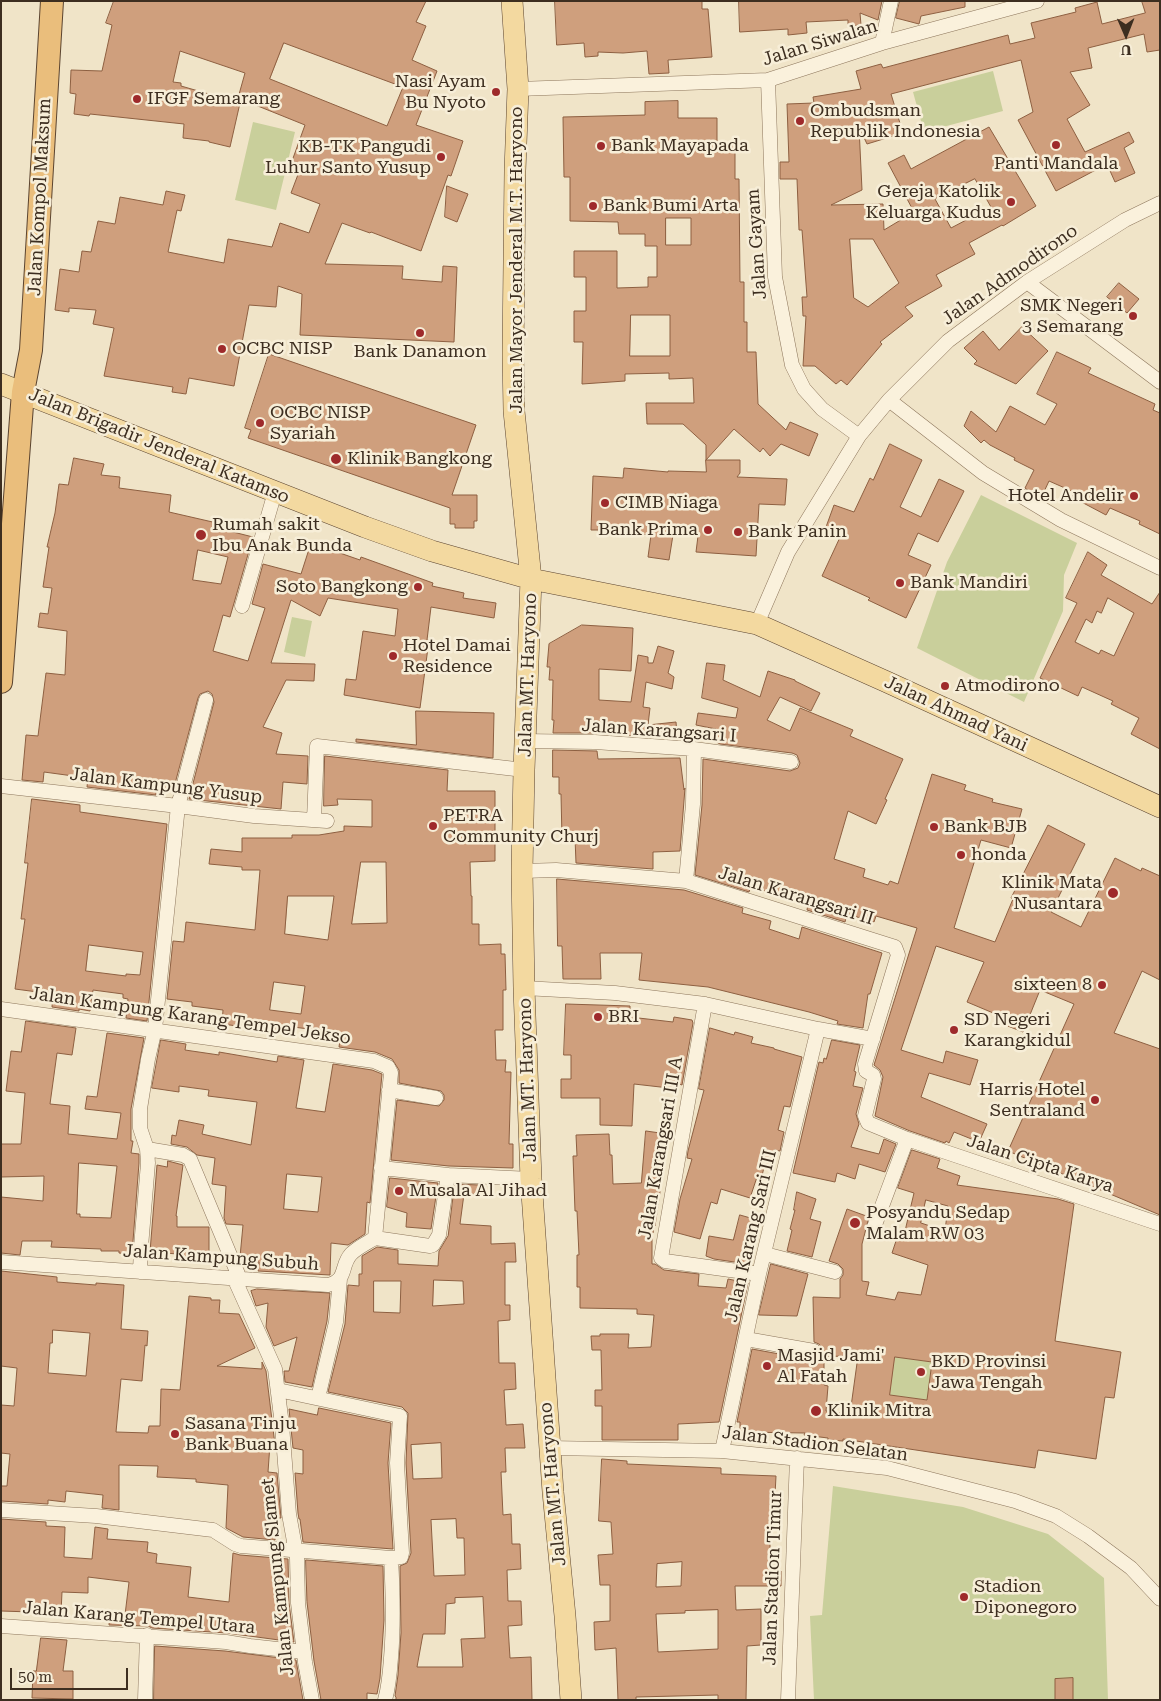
<!DOCTYPE html>
<html>
<head>
<meta charset="utf-8">
<style>
	body { margin:0 }
	#map { position:relative; width:1161px; height:1701px; overflow:hidden; background:#f0e4c8; font-family:"Roboto Serif",serif }
	canvas { display:block }
	.frame { position:absolute; inset:0; border:2px solid #3d2e20; pointer-events:none }
	.north { position:absolute; left:1101px; top:10px; width:50px; height:50px; -webkit-text-stroke:4px #f7eed8; paint-order:stroke; rotate:179deg; font-size:14px; font-weight:700; line-height:20px; text-align:center; color:#3d2e20 }
	.north::after { content:''; display:block; margin:auto; width:18px; height:22px; background:#3d2e20; clip-path:polygon(50% 0,100% 100%,50% 72%,0 100%) }
	.scale { position:absolute; left:10px; top:1668px; width:118px; height:22px; box-sizing:border-box; border:2px solid #3d2e20; border-top:0; padding-left:6px; font-size:15px; line-height:18px; white-space:nowrap; color:#3d2e20; -webkit-text-stroke:4px #f7eed8; paint-order:stroke }
</style>
</head>
<body>
<div id="map">
<canvas width="1161" height="1701"></canvas>
<div class="frame"></div>
<div class="north">U</div>
<div class="scale">50 m</div>
</div>
<script>
const ctx = document.querySelector('canvas').getContext('2d');
ctx.lineJoin = 'round';
function paint(path, color) { ctx.fillStyle = color; ctx.fill(path, 'evenodd'); }
function strokePath(path, color, width, dash) { ctx.strokeStyle = color; ctx.lineWidth = width; ctx.lineCap = dash ? 'butt' : 'round'; ctx.setLineDash(dash || []); ctx.stroke(path); }
function write(font, color, halo, rows, align = 'center') {
  ctx.font = font + ' "Roboto Serif",serif'; ctx.lineWidth = 5; ctx.setLineDash([]); ctx.textBaseline = 'middle'; ctx.strokeStyle = halo; ctx.fillStyle = color; for (const [text, x, y, turn = 0] of rows) {
    ctx.save(); ctx.translate(x, y); ctx.rotate((+turn || 0) * Math.PI / 180); ctx.textAlign = isNaN(turn) ? turn : align; if (halo) ctx.strokeText(text, 0, 0); ctx.fillText(text, 0, 0); ctx.restore();
  }
}
const green = new Path2D(`
	M993 71 1003 111 924 132 913 92Z
	M253 122 295 132 276 210 235 200Z
	M981 495 1077 543 1064 575 1063 611 1024 702 917 648 947 562Z
	M292 617 312 621 305 657 284 652Z
	M895 1357 932 1362 927 1400 890 1395Z
	M833 1486 963 1507 1048 1534 1104 1578 1108 1700H814L810 1616 822 1615Z`);
const building = new Path2D(`
	M114 1H426L416 22 426 26 412 60 437 71 416 125 463 141 451 176 448 175 421 251 371 232 370 233 342 223 325 264 403 266 402 279 442 282 443 266 457 267 454 342 300 335 302 294 278 286 276 307 249 305 234 386 189 378 186 394 172 392 173 387 104 376 114 328 93 324 96 310 69 308V312L55 310 60 269 79 272 82 251 91 252 98 221 115 224 120 197 163 205 166 191 185 195 181 211 177 210 168 252 224 263 228 239 272 247 280 223 309 233 320 204 291 193 302 164 292 161 305 125 238 98 245 73 180 51 173 82 181 83V86L240 103 230 147 209 142V141L183 138 184 124 90 114 89 116 74 114 76 94 70 93 71 70 102 71 112 25 106 23ZM284 43 403 87 387 126 270 79Z
	M555 1H702V9H708L712 57 668 60 669 73 649 74 647 51 623 53 598 52V56L585 57 584 43 557 45Z
	M739 1H882L878 20 860 13 861 25 848 26V20L806 22 807 33 788 35V29L740 32Z
	M900 1H965V7L921 16 919 24 896 18Z
	M1142 1H1160V50L1147 52 1144 34 1088 48 1092 68 1070 72 1090 105 1067 119 1085 152 1129 132 1134 142 1124 148 1135 173 1115 182 1107 164 1056 191 1018 120 1033 112 1021 60 891 94 903 133 867 144 859 127 862 190 831 205 883 204 884 230 914 212 888 163 904 155 911 169 989 127 1036 206 1003 226 1002 225 969 243 975 254 936 275 942 286 905 307 913 316 880 342 882 344 847 385 841 380 836 384 815 366H803L806 316H803L802 297H807L802 230H799L797 179H780V162H789L787 104 814 103 813 97 861 89 856 71 881 64 883 68 1008 35 1010 44 1035 38 1031 23 1076 12 1075 8 1097 2 1102 24 1145 13ZM975 179 991 207 951 228 935 199ZM850 239H873L899 283 868 307 854 298Z
	M678 101V118H717V143H735V179H739L740 282H744V322H747V352H756L758 404 786 430 790 422 818 434 809 456 781 444 770 456 763 448 760 452 734 429 706 460V445L683 424H647L646 403H694L693 378 669 379V373L625 374V381L582 384 583 342H574V311H586V277H574V251H617V288L648 287V277H657V246H645V234H619L618 222 570 221V177H564L563 117 645 115V102ZM666 218H691V245H666ZM631 315H670V356H630Z
	M447 186 468 194 457 222 445 217Z
	M1119 283 1139 299 1127 313 1107 297Z
	M1022 327 1048 351 1016 384 974 364 977 361 964 348 983 331 999 350Z
	M1057 352 1091 368 1088 373 1155 404 1153 410 1160 413V534L1139 524 1140 521 1110 508 1106 515 1072 497 1074 492 1049 481 1042 496 1029 491 1025 488 1034 470 1014 460 1015 458 990 445 984 440 981 443 964 426 971 411 996 432 1010 406 1045 425 1057 404 1037 394Z
	M269 354 476 425 452 495H477V521H474V528H455V524H450V508L248 438 251 430 245 428Z
	M890 444 922 460 900 507 921 517 939 479 964 491 938 542 918 533 908 555 931 565 906 618 868 600 870 598 822 576 842 533 826 527 834 505 854 512 870 478 873 480Z
	M74 458 104 464 101 475 120 477 119 488 171 495 169 512 230 526 229 531 253 537 230 617 223 615 213 651 248 661 265 608 252 604 263 564 301 574 311 543 360 560 361 557 433 583 432 586 464 593 463 598 496 603 494 618 431 607 427 640H429L420 708 344 695 346 679 356 680 363 631 395 636 398 609 328 598 320 616 291 600 271 663 315 664 314 681 286 680 263 727 282 733 276 754 308 756 307 784 283 782 281 809 189 799 214 702 212 694 208 691 200 694 198 698 173 791H156V795L87 787 88 778 44 772 43 782 22 780 26 735 38 736 46 673 65 675 67 631 38 627 40 613 48 614 52 588 43 587 49 547H47L55 513 59 484 68 485ZM198 550 228 557 221 584 193 580Z
	M706 460H740V473L737 477 787 479 785 505 759 504 756 556 696 552 698 536 673 535 669 560 648 557 651 535 618 532V530H591L593 476 623 478 624 468 668 472V471L706 472Z
	M1088 552 1107 565 1101 575 1152 604 1160 592V749L1131 734 1139 718 1111 704 1113 701 1082 687 1078 696 1040 678 1077 603 1066 598ZM1108 598 1134 613 1114 656 1101 650 1099 654 1075 642 1086 619 1092 623 1097 611 1101 613Z
	M582 625 633 628 631 671 599 669V700L631 702 638 655 648 657V663H653L658 646 674 651 668 673 674 677 672 689 646 682 643 707 650 708 648 725 676 722 677 734 654 737 595 733H553L554 720H552L553 680H549L550 667H547L549 644Z
	M707 663 725 665 723 680 760 697 768 671 795 680V681L820 693 811 711 780 697 767 720 790 731 800 708 853 730 850 736 903 759 885 799 887 800 876 824 848 811 834 859 865 869 863 877 888 885 890 881 898 884 932 774 966 785 964 790 993 799 992 802 1022 809 1011 848 981 840 954 928 995 942 1013 899 1011 898 1048 825 1085 844 1051 912 1081 927 1115 858 1141 871 1142 868 1160 876V980L1142 971 1114 1033 1160 1049V1215L1008 1151 1074 1004 1040 990 1023 1032 995 1021 998 1015 967 1002 984 962 936 946 901 1050 943 1063 946 1051 978 1060 970 1085 929 1073 921 1097 987 1124 979 1142 954 1132 949 1143 946 1141 945 1143 910 1131 875 1116 883 1077 880 1070 874 1065 917 928 876 916 874 922 847 914 845 922 807 910 808 904 780 894 779 897 751 885 749 892 695 875 702 805 703 759 790 771 798 768 800 763 797 755 792 753 720 744 711 739 716 729 696 725 698 713 736 718 738 708 702 698Z
	M416 711 494 713 493 758 356 742V739L416 745Z
	M553 750 597 751 598 759 680 758 684 790 685 788 680 851 653 852V869L576 863 575 838 562 839 561 794H559V777H553Z
	M325 756 448 770 447 791H495V861L470 862 471 896H472V924H479V945L501 944V954H505L506 990H503V1030H495L496 1060H506L505 1072H511L509 1144H513V1168L449 1166 391 1160 397 1100 439 1106 444 1100V1095L441 1091 399 1083V1070L392 1059 375 1052 339 1047 341 1033 285 1026 284 1032 222 1024 223 1010 192 1006V1002L167 999 173 941 184 942 186 922 255 930 260 870H242V867L209 864 211 849 242 852V838H292V835H319L344 831V826L372 827V800L337 799 338 805 324 806ZM361 862H386L387 923 352 924ZM288 896H334L328 940 285 934ZM274 982 305 986 301 1014 270 1010Z
	M32 799 80 805V812L167 824 147 1021 126 1018 128 999 123 998V994L93 990 90 1011 79 1009V1011L52 1007 53 994 15 989 25 919H21L28 863H25ZM89 945 143 952 140 975 126 974V976L86 971Z
	M557 879 684 890 743 908 742 913 771 921 769 929 799 939 802 927 882 953 870 994H868L863 1028 837 1024 838 1021 809 1012 708 987 639 980 642 953H600L601 979H563L562 946H558Z
	M566 1004 630 1006V1017L673 1022 674 1017 692 1020 693 1023 682 1085 679 1084 678 1089 634 1084 632 1126 600 1125V1098H561V1079H571V1055H564Z
	M26 1021 76 1028 72 1055 57 1053 50 1104 70 1106 68 1134 117 1139 121 1113 85 1109 87 1096 97 1097 107 1033 144 1038 131 1109V1141H133L131 1153 139 1154V1163L132 1254 119 1253V1251H101V1249L51 1247 52 1241H22L20 1255 1 1253V1197L43 1201 44 1176 1 1177V1144H21L25 1093 6 1091 11 1051 21 1052ZM79 1163 117 1166 111 1218 80 1217V1214H77Z
	M710 1028 734 1035 735 1032 753 1037 751 1043 774 1048V1049L802 1057 790 1107 784 1106 778 1130 784 1132 780 1151 774 1150 768 1168 764 1167 762 1176 758 1174 750 1198 721 1189 717 1204 711 1202 700 1239 674 1232 680 1199 692 1159 687 1158 688 1151 704 1090 699 1089Z
	M161 1040 186 1044 185 1050 219 1055V1052L277 1062 278 1056 304 1060 296 1108 325 1112 333 1064 372 1070 382 1074 370 1203 367 1202 365 1234 348 1245 331 1243 330 1275 258 1271 259 1262 242 1261 240 1257 243 1225 226 1224 224 1218 226 1186 212 1184 215 1158 197 1155 187 1147 171 1144 172 1135 176 1136 179 1120 204 1125 202 1134 251 1145 257 1102 208 1096 209 1090 179 1086V1092L152 1088ZM287 1174 322 1177 318 1212 284 1209Z
	M832 1040 860 1045 854 1071 856 1072 853 1086 863 1088 856 1114 859 1124 851 1147 879 1154 884 1139 896 1144 885 1172 859 1164 855 1179 837 1173 835 1182 793 1173 819 1062 823 1063 824 1058 826 1059Z
	M646 1131 667 1134 662 1178 655 1226H654L653 1233H652V1264H655L664 1270 699 1274 698 1286 726 1288 728 1279 748 1283 719 1422 678 1424V1440H602V1406H595V1390H602L601 1350H592L591 1336H600V1334H629L628 1348 651 1347 654 1315 637 1314V1309L580 1308V1287H577V1255H579L577 1211H575L573 1156H577L576 1135 609 1134 610 1155H612L613 1184 641 1183Z
	M912 1150 940 1159 937 1168 960 1176 957 1185 1058 1199 1074 1204 1055 1341 1121 1352 1114 1398 1105 1397 1096 1459 1038 1450 1035 1468 843 1439V1441L828 1440V1438L804 1435 805 1433 740 1432V1422H737L752 1349 812 1360 817 1359 821 1356 822 1348 819 1344 814 1342 813 1297 840 1298V1279L843 1275V1269L838 1264 829 1261 847 1209 869 1217 862 1244V1281L869 1282 866 1295 895 1300 898 1292 921 1295 928 1265 892 1253 900 1229 905 1231 914 1193 898 1188ZM926 1200 948 1206 945 1231 921 1223ZM858 1356 850 1414 826 1411 828 1386 824 1385V1357ZM895 1357 932 1362 927 1400 890 1395Z
	M168 1161 183 1165 176 1216H177V1227H209V1260H191V1259L177 1258 178 1254 150 1252 157 1165 167 1167Z
	M390 1178 438 1183 431 1229 406 1227 407 1213 387 1207Z
	M455 1184 479 1185 478 1194H464L460 1224 491 1226V1244L515 1243 516 1262H505V1305H510V1320L498 1321 499 1363H515L516 1389 504 1390 506 1425 523 1424 525 1448H505L506 1472H501L503 1515 511 1514 512 1544H520L521 1569 507 1570 508 1601H521L522 1625 508 1626 510 1658 531 1657 532 1700H396V1697L395 1696 398 1675 401 1633 400 1566 407 1563 411 1553 406 1463 408 1413 402 1407 328 1392 345 1324 348 1285 359 1286V1274H362V1256L377 1247 398 1250V1264L438 1266 439 1251 448 1236ZM434 1280 463 1281 464 1304 433 1306ZM374 1281H401L400 1313 374 1312ZM441 1443 442 1478 413 1479 411 1445ZM456 1519 457 1538H464L465 1575 434 1576 431 1520ZM483 1597 485 1638 461 1639 463 1667H417L423 1634H445L446 1604 455 1603V1598Z
	M797 1192 816 1199 810 1219 821 1222 812 1257 787 1251 792 1230 790 1229 795 1210H794Z
	M740 1215 761 1221 748 1264 714 1259 706 1256 709 1236 733 1240Z
	M771 1264 808 1274 797 1316 759 1315Z
	M1 1271 57 1277V1282L96 1285V1283L124 1285 121 1329 148 1331 147 1346 145 1345 142 1381 121 1379 116 1432 148 1433 149 1426H160L161 1389 180 1390 189 1296 211 1298V1300H220L219 1313 239 1314 255 1348 217 1366 262 1369V1362L266 1371 275 1445 270 1444 268 1472 277 1473 281 1518H275V1540L243 1537 226 1528 228 1485 196 1482V1479L157 1477 158 1466 119 1465V1510L102 1508 103 1495 66 1491 65 1502 48 1500V1504L1 1501V1486H7L10 1454 1 1453V1405L14 1406 17 1368 1 1366ZM53 1330 90 1333 86 1376 48 1373 50 1343H52Z
	M257 1289 330 1293 327 1321 312 1387 285 1382 284 1371H289L297 1337 274 1346 266 1327 268 1303 256 1306 251 1291Z
	M319 1408 391 1423 388 1463 393 1549 303 1542 300 1519H299L298 1513 295 1473 303 1474V1450L293 1448 289 1409 317 1415Z
	M602 1459 627 1461V1464L721 1468V1474L776 1476 775 1495H772V1517H770V1548H772V1571H781V1586H735L736 1610 761 1609V1645L747 1646 746 1700H718V1695L636 1697V1700H618L616 1648 595 1650 594 1622 610 1621V1585H600L598 1555 613 1554 611 1522 599 1521ZM682 1562 681 1586 656 1587 657 1564ZM718 1610V1649L658 1652 656 1614 685 1613V1611Z
	M1 1519 46 1522V1526L65 1527 64 1557 92 1559 95 1527 108 1529 107 1539 148 1542 147 1552 157 1554 156 1563 191 1567 188 1597 229 1602 233 1553 240 1555 288 1559 289 1603 294 1642 227 1633 152 1628 148 1626 109 1625 110 1613 125 1615 129 1582 88 1577V1593L62 1592 61 1613 1 1611Z
	M306 1560 383 1566 384 1620 380 1678 377 1694 367 1693V1700H321L314 1661 307 1602Z
	M41 1638 67 1640 63 1671H73V1699L32 1698 33 1671H36Z
	M155 1646 225 1651 296 1660 303 1700H154Z
	M1073 1678V1700H1055V1679Z`);
const minor = new Path2D(`
	M882 43 891 1
	M768 80 775 277 792 365 804 389 822 409 859 436
	M518 89 768 80 882 43 1037 1
	M1027 282 1160 382
	M889 400 983 473 1061 520 1160 568
	M242 606 275 492
	M757 624 788 552 859 436 889 400 948 341 1027 282 1125 220 1160 203
	M524 741 595 742 694 749 791 762
	M1 786 178 806 254 816 327 821
	M314 820 317 746 524 770
	M522 871 556 870 686 881 895 947 898 955 865 1064 866 1071 873 1075 874 1079 865 1116 868 1123 907 1139 1160 1224
	M686 881 693 804 694 749
	M524 988 615 993 705 1004 818 1029 873 1039
	M705 1004 661 1258 665 1261 759 1274
	M1 1009 374 1061 388 1067 391 1073 375 1238C367 1243 358 1247 351 1254 340 1266 348 1280 328 1285L1 1262
	M389 1090 436 1098
	M147 1149 183 1155 190 1159 240 1279
	M381 1168 448 1175 531 1179
	M873 1230 907 1139
	M375 1238 430 1246 433 1245 439 1235 448 1175
	M765 1254 835 1272
	M140 1272 141 1247 148 1163 147 1149 140 1128V1109L148 1059 155 1029 178 806 206 700
	M234 1278 275 1369 282 1425 289 1514 297 1558 298 1603 305 1662 312 1700
	M746 1339 814 1351
	M278 1390 400 1416 397 1463 402 1553 401 1557 391 1558
	M318 1398 336 1322 340 1279
	M549 1448 722 1451 887 1468 1015 1501 1056 1516 1088 1536 1131 1568 1160 1599
	M722 1451 759 1274 818 1029
	M1 1510 96 1516 213 1530 235 1544 241 1546 391 1558C393 1592 394 1623 391 1658 390 1672 389 1686 385 1700
	M1 1626 226 1642 250 1646 304 1652
	M145 1700 147 1635
	M788 1700 797 1458`);
const primary = new Path2D(`
	M512 1 518 89 515 171 513 354 514 411 531 579 524 770 522 871 524 988 531 1179 553 1492 565 1616 571 1700
	M1 384 365 527 432 551 531 579 757 624 887 682 1160 807`);
const trunk = new Path2D(`
	M1 682 23 392 31 350 52 1`);
const markers = [
	[496,92,5,"#9e2a2b"],
	[137,99,5,"#9e2a2b"],
	[800,121,5,"#9e2a2b"],
	[1056,145,5,"#9e2a2b"],
	[601,146,5,"#9e2a2b"],
	[441,157,5,"#9e2a2b"],
	[1011,202,5,"#9e2a2b"],
	[593,206,5,"#9e2a2b"],
	[1133,316,5,"#9e2a2b"],
	[420,333,5,"#9e2a2b"],
	[222,349,5,"#9e2a2b"],
	[260,423,5,"#9e2a2b"],
	[336,459,6,"#9e2a2b"],
	[1134,496,5,"#9e2a2b"],
	[605,503,5,"#9e2a2b"],
	[708,530,5,"#9e2a2b"],
	[738,532,5,"#9e2a2b"],
	[201,535,6,"#9e2a2b"],
	[900,583,5,"#9e2a2b"],
	[418,587,5,"#9e2a2b"],
	[393,656,5,"#9e2a2b"],
	[945,686,5,"#9e2a2b"],
	[433,826,5,"#9e2a2b"],
	[934,827,5,"#9e2a2b"],
	[961,855,5,"#9e2a2b"],
	[1113,893,6,"#9e2a2b"],
	[1102,985,5,"#9e2a2b"],
	[598,1017,5,"#9e2a2b"],
	[954,1030,5,"#9e2a2b"],
	[1095,1100,5,"#9e2a2b"],
	[399,1191,5,"#9e2a2b"],
	[855,1223,6,"#9e2a2b"],
	[767,1366,5,"#9e2a2b"],
	[921,1372,5,"#9e2a2b"],
	[816,1411,6,"#9e2a2b"],
	[175,1434,5,"#9e2a2b"],
	[964,1597,5,"#9e2a2b"]
];
const streetNames = [
	["Jalan Siwalan",820,43,-17],
	["Jalan Kompol Maksum",40,197,-87],
	["Jalan Gayam",757,244,-94],
	["Jalan Mayor Jenderal M.T. Haryono",517,260,-90],
	["Jalan Admodirono",1010,275,-35],
	["Jalan Brigadir Jenderal Katamso",159,446,22],
	["Jalan MT. Haryono",528,675,-88],
	["Jalan Ahmad Yani",956,714,25],
	["Jalan Karangsari I",659,731,4],
	["Jalan Kampung Yusup",166,786,7],
	["Jalan Karangsari II",796,896,17],
	["Jalan Kampung Karang Tempel Jekso",190,1016,8],
	["Jalan MT. Haryono",528,1080,-92],
	["Jalan Karangsari III A",661,1148,-80],
	["Jalan Cipta Karya",1040,1164,18],
	["Jalan Karang Sari III",751,1236,-77],
	["Jalan Kampung Subuh",221,1258,4],
	["Jalan Stadion Selatan",815,1444,7],
	["Jalan MT. Haryono",553,1484,-95],
	["Jalan Kampung Slamet",278,1577,-96],
	["Jalan Stadion Timur",773,1578,-88],
	["Jalan Karang Tempel Utara",139,1618,5]
];
const poiNames = [
	["Nasi Ayam",486,82,"right"],
	["Bu Nyoto",486,103,"right"],
	["IFGF Semarang",147,99],
	["Ombudsman",810,111],
	["Republik Indonesia",810,132],
	["Bank Mayapada",611,146],
	["KB-TK Pangudi",431,147,"right"],
	["Luhur Santo Yusup",431,168,"right"],
	["Panti Mandala",1056,164,"center"],
	["Gereja Katolik",1001,192,"right"],
	["Keluarga Kudus",1001,213,"right"],
	["Bank Bumi Arta",603,206],
	["SMK Negeri",1123,306,"right"],
	["3 Semarang",1123,327,"right"],
	["OCBC NISP",232,349],
	["Bank Danamon",420,352,"center"],
	["OCBC NISP",270,413],
	["Syariah",270,434],
	["Klinik Bangkong",347,459],
	["Hotel Andelir",1124,496,"right"],
	["CIMB Niaga",615,503],
	["Rumah sakit",212,525],
	["Ibu Anak Bunda",212,546],
	["Bank Prima",698,530,"right"],
	["Bank Panin",748,532],
	["Bank Mandiri",910,583],
	["Soto Bangkong",408,587,"right"],
	["Hotel Damai",403,646],
	["Residence",403,667],
	["Atmodirono",955,686],
	["PETRA",443,816],
	["Community Churj",443,837],
	["Bank BJB",944,827],
	["honda",971,855],
	["Klinik Mata",1102,883,"right"],
	["Nusantara",1102,904,"right"],
	["sixteen 8",1092,985,"right"],
	["BRI",608,1017],
	["SD Negeri",964,1020],
	["Karangkidul",964,1041],
	["Harris Hotel",1085,1090,"right"],
	["Sentraland",1085,1111,"right"],
	["Musala Al Jihad",409,1191],
	["Posyandu Sedap",866,1213],
	["Malam RW 03",866,1234],
	["Masjid Jami'",777,1356],
	["Al Fatah",777,1377],
	["BKD Provinsi",931,1362],
	["Jawa Tengah",931,1383],
	["Klinik Mitra",827,1411],
	["Sasana Tinju",185,1424],
	["Bank Buana",185,1445],
	["Stadion",974,1587],
	["Diponegoro",974,1608]
];
paint(green, '#c9cf9b');
paint(building, '#cf9f7d');
strokePath(building, '#8d5f41', 1);
strokePath(minor, '#8d765c', 15);
strokePath(primary, '#5b4430', 22);
strokePath(trunk, '#5b4430', 24);
strokePath(minor, '#faf1dc', 14);
strokePath(primary, '#f3d9a0', 21);
strokePath(trunk, '#eabe7c', 22);
for (const [x, y, r, color] of markers) { const dot = new Path2D(); dot.arc(x, y, r, 0, 2 * Math.PI); ctx.fillStyle = color; ctx.fill(dot); strokePath(dot, '#f7eed8', 2); }
write('18px', '#3d2e20', '#f7eed8', streetNames);
write('18px', '#3d2e20', '#f7eed8', poiNames, 'left');
</script>
</body>
</html>
